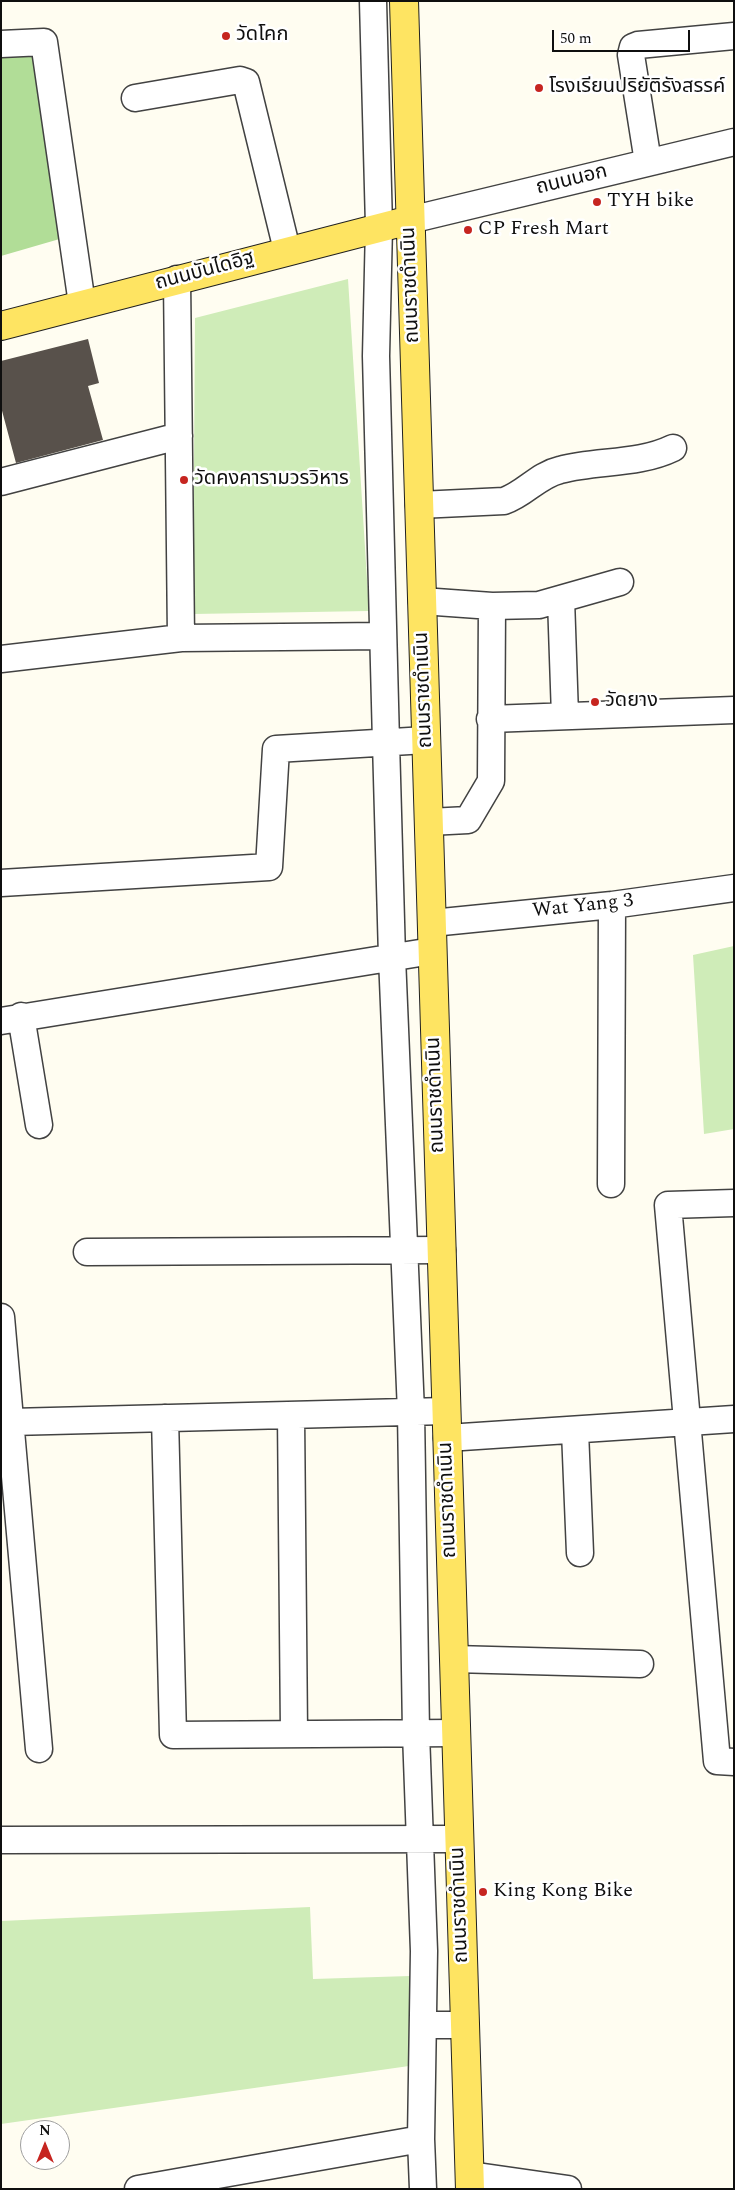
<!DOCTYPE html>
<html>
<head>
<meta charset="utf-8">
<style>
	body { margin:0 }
	#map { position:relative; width:735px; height:2190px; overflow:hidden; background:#fffdf1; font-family:Spectral,serif }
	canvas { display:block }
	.frame { position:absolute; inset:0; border:2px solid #0f0f0f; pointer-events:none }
	.north { position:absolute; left:20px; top:2120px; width:50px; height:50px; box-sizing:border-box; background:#fff; border:1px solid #9f9f9f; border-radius:50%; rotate:0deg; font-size:14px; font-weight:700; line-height:20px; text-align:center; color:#0f0f0f }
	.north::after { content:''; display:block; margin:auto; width:18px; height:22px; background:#c62520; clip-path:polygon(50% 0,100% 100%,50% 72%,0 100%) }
	.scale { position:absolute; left:552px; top:30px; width:138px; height:22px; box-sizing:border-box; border:2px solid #0f0f0f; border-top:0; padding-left:6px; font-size:15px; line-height:18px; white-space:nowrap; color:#0f0f0f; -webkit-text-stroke:4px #fff; paint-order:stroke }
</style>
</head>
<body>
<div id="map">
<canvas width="735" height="2190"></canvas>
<div class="frame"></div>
<div class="north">N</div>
<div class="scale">50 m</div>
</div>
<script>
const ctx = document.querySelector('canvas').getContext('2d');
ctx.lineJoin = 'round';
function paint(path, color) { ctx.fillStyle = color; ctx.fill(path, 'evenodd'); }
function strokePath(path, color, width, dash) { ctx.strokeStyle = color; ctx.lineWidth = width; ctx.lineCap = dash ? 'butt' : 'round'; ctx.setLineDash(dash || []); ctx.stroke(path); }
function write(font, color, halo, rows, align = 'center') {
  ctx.font = font + ' Spectral,"Noto Sans Thai",serif'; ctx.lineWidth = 5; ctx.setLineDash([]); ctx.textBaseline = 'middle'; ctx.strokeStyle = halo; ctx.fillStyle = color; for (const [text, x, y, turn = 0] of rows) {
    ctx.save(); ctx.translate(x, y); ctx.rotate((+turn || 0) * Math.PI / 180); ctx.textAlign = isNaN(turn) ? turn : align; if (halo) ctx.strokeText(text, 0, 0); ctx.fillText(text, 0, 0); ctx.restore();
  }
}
const green = new Path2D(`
	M348 279 369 611 193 614 195 318Z
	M734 946V1129L704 1134 693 955Z
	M310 1907 313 1979 410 1976 409 2066 1 2124V1921Z`);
const forest = new Path2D(`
	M36 51 63 238 1 256V53Z`);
const building = new Path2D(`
	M88 339 99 383 88 386 103 440 16 463 1 407V361Z`);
const minor = new Path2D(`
	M373 1 379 226 376 356 386 742 392 957 411 1412 416 1733 424 1951 421 2139 423 2189
	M1 44 44 42 82 304
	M135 98 240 80 246 82 287 250
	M648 162 631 55 633 47 638 45 734 36
	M410 220 734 142
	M177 279 181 638
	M1 482 179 436
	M419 505 504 501C525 494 538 475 560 470 597 460 638 465 673 448
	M561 599 565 716
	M422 601 492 606 539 605 620 582
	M1 659 181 638 383 636
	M490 719 734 710
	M429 822 468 820 491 781 492 606
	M1 883 269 867 276 749 426 740
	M432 923 612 905 734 888
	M21 1016 39 1125
	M1 1021 432 951
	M611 1184 612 905
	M734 1203 668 1205 717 1761 734 1762
	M87 1252 442 1250
	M1 1317 39 1749
	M291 1415 294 1733
	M165 1418 173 1735 456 1733
	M11 1422 446 1411
	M575 1431 580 1553
	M447 1438 734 1419
	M454 1659 640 1664
	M1 1840 459 1839
	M423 2025H465
	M470 2175 568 2189
	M138 2189 421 2139`);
const major = new Path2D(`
	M404 1 470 2189
	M1 326 410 220`);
const markers = [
	[226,36,5,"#c62520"],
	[539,88,5,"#c62520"],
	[597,202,5,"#c62520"],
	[468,230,5,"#c62520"],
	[184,480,5,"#c62520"],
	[595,702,5,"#c62520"],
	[483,1892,5,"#c62520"]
];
const poiNames = [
	["วัดโคก",236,36],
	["โรงเรียนปริยัติรังสรรค์",549,88],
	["TYH bike",607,202],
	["CP Fresh Mart",478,230],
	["วัดคงคารามวรวิหาร",194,480],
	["วัดยาง",605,702],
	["King Kong Bike",493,1892]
];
const streetNames = [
	["ถนนนอก",572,181,-14],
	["ถนนบันไดอิฐ",205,272,-15],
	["ถนนราชดำเนิน",412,285,-92],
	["ถนนราชดำเนิน",425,690,-92],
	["Wat Yang 3",583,907,-6],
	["ถนนราชดำเนิน",437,1095,-92],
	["ถนนราชดำเนิน",449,1500,-92],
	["ถนนราชดำเนิน",461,1905,-92]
];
paint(green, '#cfecb8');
paint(forest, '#b1dd97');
paint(building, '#58514b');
strokePath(minor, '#424242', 29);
strokePath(major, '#202020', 30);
strokePath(minor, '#fff', 26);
strokePath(major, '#fee462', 28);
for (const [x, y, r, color] of markers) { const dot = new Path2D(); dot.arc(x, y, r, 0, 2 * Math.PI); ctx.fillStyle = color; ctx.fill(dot); strokePath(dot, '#fff', 2); }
write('20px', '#0f0f0f', '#fff', poiNames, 'left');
write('20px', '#0f0f0f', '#fff', streetNames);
</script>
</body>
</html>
